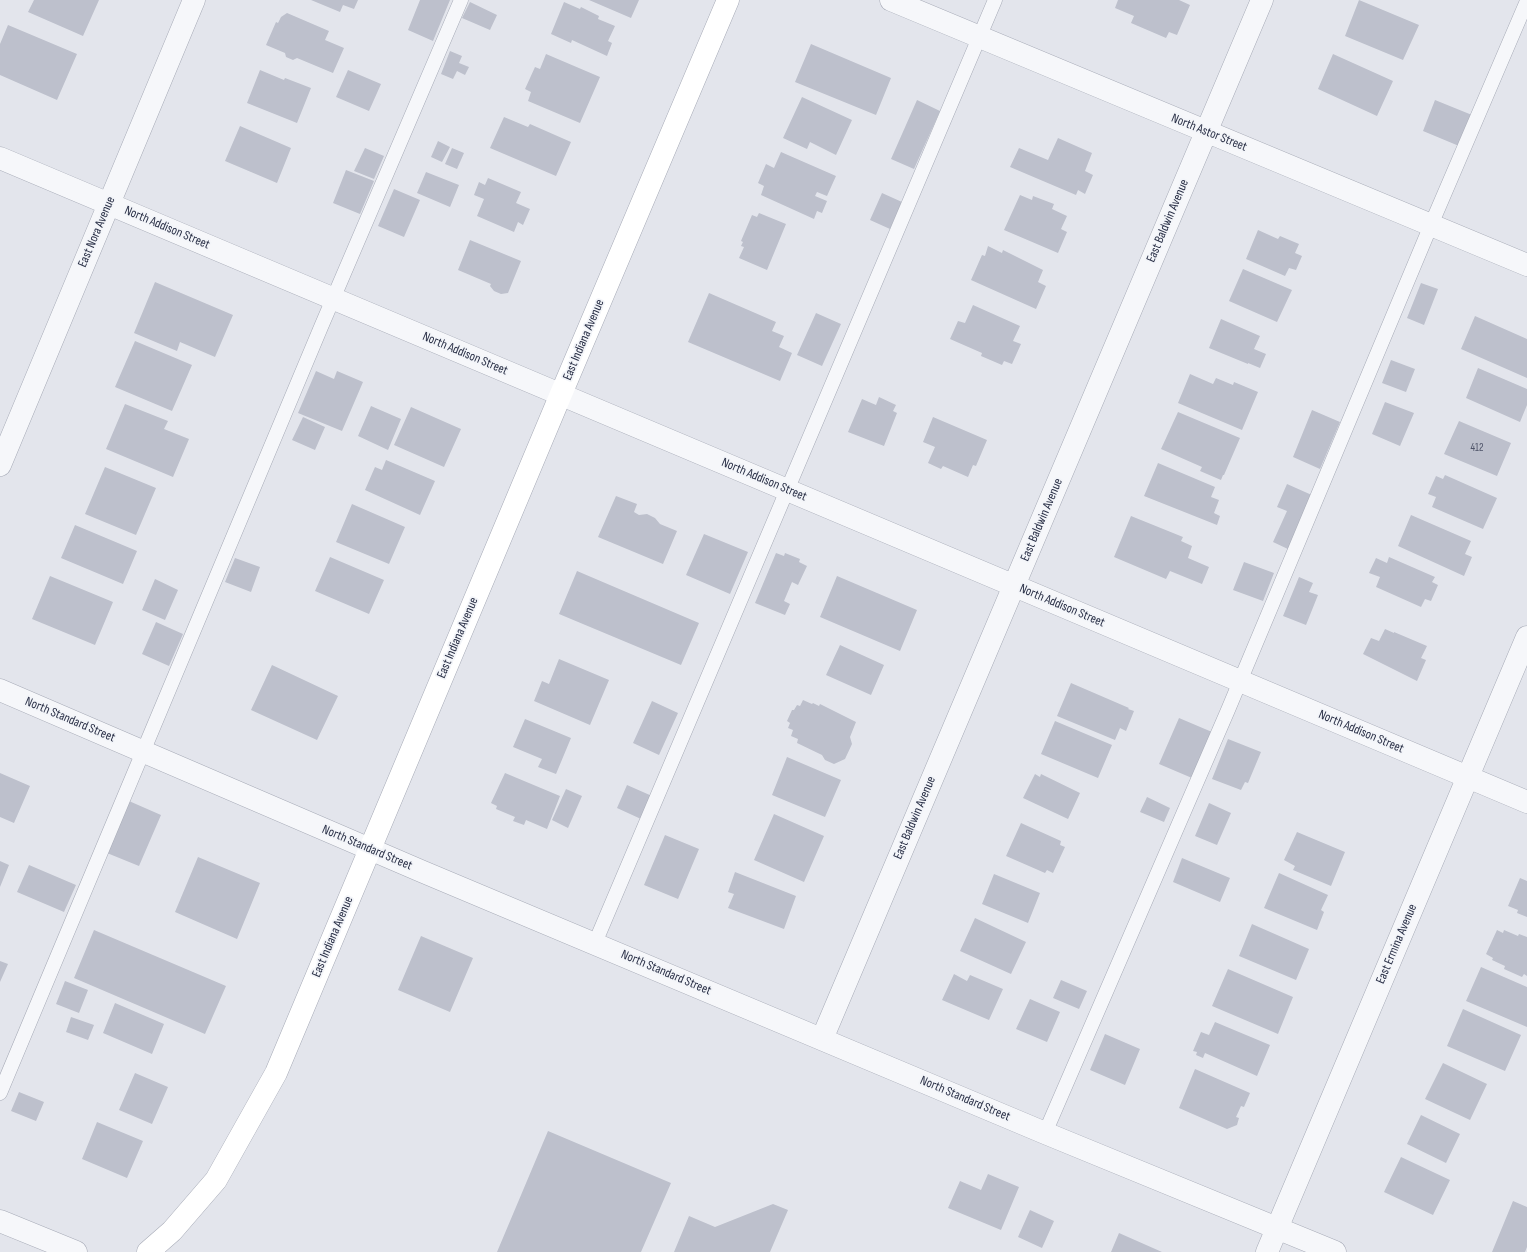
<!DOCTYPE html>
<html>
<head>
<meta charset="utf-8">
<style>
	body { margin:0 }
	canvas { display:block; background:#e3e5ec }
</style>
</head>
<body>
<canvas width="1527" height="1252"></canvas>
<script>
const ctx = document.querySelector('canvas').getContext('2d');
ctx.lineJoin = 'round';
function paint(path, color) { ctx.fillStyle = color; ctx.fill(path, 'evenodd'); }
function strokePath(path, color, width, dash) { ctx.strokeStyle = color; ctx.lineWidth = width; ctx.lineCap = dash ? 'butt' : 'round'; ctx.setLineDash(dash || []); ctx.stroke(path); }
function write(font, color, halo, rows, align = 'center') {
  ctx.font = font + ' "Sofia Sans Condensed",sans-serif'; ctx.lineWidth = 3.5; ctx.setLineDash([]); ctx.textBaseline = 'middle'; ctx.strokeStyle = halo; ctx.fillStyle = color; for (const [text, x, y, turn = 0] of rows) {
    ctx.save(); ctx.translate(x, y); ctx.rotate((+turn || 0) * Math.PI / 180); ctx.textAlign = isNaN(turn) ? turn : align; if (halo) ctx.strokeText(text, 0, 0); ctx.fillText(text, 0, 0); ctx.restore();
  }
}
const building = new Path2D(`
	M34 0H99L83 36 28 12Z
	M311 0H358L354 9 343 5 340 12Z
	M420 0H450L433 41 408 30Z
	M589 0H639L631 18Z
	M1118 0H1179L1190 5 1177 35 1169 32 1166 38 1131 23 1134 16 1115 8Z
	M1359 0 1419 25 1403 60 1345 36Z
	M470 2 497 15 490 30 462 18Z
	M564 2 580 9 581 7 599 16 598 19 615 26 608 41 612 43 607 56 572 40 571 43 551 34Z
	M287 13 329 31 325 40 344 48 333 73 297 58 293 60 286 57 285 53 266 45 276 22 278 23 281 17Z
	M8 25 77 54 57 100 0 75V44Z
	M811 44 891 78 876 115 795 82Z
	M450 51 462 56 459 63 469 67 465 75 457 71 453 79 441 74Z
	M546 54 600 77 580 123 528 101 531 92 525 89 535 67 540 69Z
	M1333 54 1393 81 1377 116 1318 89Z
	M260 70 284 80 285 78 311 88 297 123 247 103Z
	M348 70 381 84 369 111 336 97Z
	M802 97 852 120 836 155 810 142 807 149 783 138Z
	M917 100 940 111 914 169 891 159Z
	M1435 100 1472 115 1459 146 1423 131Z
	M504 117 528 127 530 124 571 142 556 176 490 148Z
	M240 126 291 148 277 183 225 161Z
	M1058 138 1092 153 1085 171 1093 175 1085 194 1078 190 1076 195 1010 167 1019 148 1048 160Z
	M438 141 450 147 442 162 431 157Z
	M365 148 384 156 374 179 354 171Z
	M452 148 464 153 457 169 445 164Z
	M781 152 836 176 827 196 817 192 815 196 827 201 822 213 817 211 814 219 761 195 764 186 758 183 766 164 774 168Z
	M346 170 374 181 360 214 333 203Z
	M426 172 459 185 450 207 417 193Z
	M488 178 521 192 516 203 530 209 523 225 518 222 514 232 477 216 484 199 474 195 479 182 485 185Z
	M394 189 420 200 404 237 378 226Z
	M882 193 902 202 890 229 870 220Z
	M1020 195 1032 200 1033 196 1054 204 1052 209 1067 216 1061 229 1067 232 1058 253 1004 230Z
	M759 213 786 224 767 270 739 258 744 247 741 246 743 242 741 241 752 215 757 217Z
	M1258 230 1278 239 1280 236 1299 244 1295 253 1302 256 1296 270 1289 268 1285 276 1246 259Z
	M470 240 521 261 508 293 501 294 494 291 490 286 491 284 458 270Z
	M988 246 1002 253 1003 250 1043 270 1038 282 1046 286 1036 309 971 280 982 255 985 256Z
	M1243 269 1292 290 1277 322 1229 301Z
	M155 282 233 315 215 357 180 342 177 351 134 333Z
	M1421 283 1438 289 1424 325 1407 318Z
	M709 293 776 322 772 331 784 336 779 347 792 353 780 381 688 342Z
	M973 305 1020 326 1013 341 1021 344 1012 364 1004 361 1002 365 981 356 982 353 950 339 958 321 965 323Z
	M816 313 841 324 822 366 797 355Z
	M1475 316 1527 339V378L1461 349Z
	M1221 319 1260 336 1254 349 1266 354 1260 368 1248 363V364L1209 348Z
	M135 341 192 365 172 411 115 387Z
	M1391 360 1415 369 1406 392 1382 383Z
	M1478 368 1527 389V405L1520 422 1466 398Z
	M316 371 334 379 337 371 363 382 342 431 298 413Z
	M1190 374 1213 384 1216 378 1233 385 1234 382 1258 392 1242 430 1178 403Z
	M879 397 896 405 893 411 897 413 884 446 848 432 862 399 876 405Z
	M1385 402 1414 413 1400 446 1372 434Z
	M125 404 168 421 164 429 189 439 173 477 106 449Z
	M371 406 401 419 388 450 358 436Z
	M411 407 461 429 444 467 394 445Z
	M1312 410 1340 422 1320 469 1293 457Z
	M1178 412 1240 438 1224 475H1223L1221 480 1200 471 1202 467 1161 449Z
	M303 417 325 427 315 450 292 440Z
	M933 417 987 440 976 466 973 465 968 477 943 466 941 469 928 463 935 447 923 442Z
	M1459 421 1511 443 1497 476 1444 454Z
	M386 460 435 481 420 515 365 490 375 467 382 470Z
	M1158 463 1215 487 1211 497 1219 500 1214 513 1220 516 1217 525 1144 496Z
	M105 467 156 488 136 535 85 514Z
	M1445 475 1497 498 1483 529 1432 507 1436 497 1428 494 1436 476 1443 479Z
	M1287 484 1314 496 1290 550 1273 542 1287 511 1277 507Z
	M616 496 637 504 634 512 639 515 647 514 655 518 660 524 677 531 663 564 598 537Z
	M352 504 405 527 389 564 336 542Z
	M1411 515 1471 541 1465 554 1472 557 1464 576 1398 546Z
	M1131 516 1183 537 1181 541 1192 546 1188 558 1209 567 1202 584 1170 571 1166 579 1114 557Z
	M75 525 137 551 123 584 61 558Z
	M704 534 748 552 730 594 686 575Z
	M776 553 784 556 785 553 800 559 799 562 807 566 798 585 792 582 784 601 790 604 785 615 755 603Z
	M330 557 384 580 369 614 315 591Z
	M1389 557 1435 577 1432 582 1438 585 1431 601 1425 599 1421 607 1376 587 1380 577 1369 573 1376 558 1387 563Z
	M235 558 260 567 251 592 225 582Z
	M1244 562 1274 573 1263 601 1233 590Z
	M577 571 699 623 681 665 559 614Z
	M50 576 113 602 95 645 32 619Z
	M837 576 917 610 900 651 820 617Z
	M1299 577 1313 583 1309 592 1318 595 1306 625 1283 616Z
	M155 579 178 590 165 620 142 610Z
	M156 622 183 634 169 666 142 654Z
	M1385 629 1394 633V632L1427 646 1421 658 1426 660 1417 681 1363 654 1371 638 1379 641Z
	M840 645 884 665 871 695 826 675Z
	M559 659 609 680 590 725 534 701 542 681 549 684Z
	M272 665 338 696 317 740 251 710Z
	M1071 683 1129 708 1128 709 1134 711 1126 731 1120 728 1115 740 1057 716Z
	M803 700 812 704 813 703 819 706 820 704 856 722 850 737 852 744 845 759 834 764 825 760 822 755 797 743 798 739 791 736 793 730 788 728 790 723 787 721 792 710H794L797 705 800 706Z
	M652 701 678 713 659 755 633 743Z
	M1179 718 1212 732 1192 778 1159 764Z
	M525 719 571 738 556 774 538 767 542 759 513 747Z
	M1055 721 1112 745 1098 778 1041 754Z
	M1228 739 1261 752 1248 783 1245 782 1241 790 1212 779Z
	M787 757 841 780 825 817 772 795Z
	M0 773 30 786 14 823 0 817Z
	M505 773 560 796 547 829 526 820 524 825 513 821 515 817 496 809 497 806 491 803Z
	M1035 774 1040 777 1041 774 1080 793 1068 819 1023 798Z
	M627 785 652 796 641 819 617 808Z
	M566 789 582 796 568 828 552 820Z
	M1147 797 1170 808 1164 822 1140 812Z
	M129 801 161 815 139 866 107 853Z
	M1209 803 1231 813 1217 845 1195 836Z
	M774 814 824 836 804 882 754 860Z
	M1021 823 1061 841 1060 845 1065 847 1053 873 1047 870 1045 873 1006 856Z
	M1297 832 1345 852 1331 886 1293 870 1295 866 1284 860Z
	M665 835 699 849 678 899 644 885Z
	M198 857 260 883 237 939 175 912Z
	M1182 858 1230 878 1220 902 1173 882Z
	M0 861 9 865 0 887Z
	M29 865 76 885 64 912 17 892Z
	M735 872 796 896 784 929 728 908 734 894 728 892Z
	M1279 873 1328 895 1321 910 1324 912 1317 930 1264 908Z
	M994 874 1040 893 1028 923 982 904Z
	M1520 878 1527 881V917L1517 913 1518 910 1508 906Z
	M975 918 1026 942 1011 974 960 951Z
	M1252 924 1309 949 1296 980 1239 956Z
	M94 930 226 986 205 1034 74 978Z
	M1497 930 1503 933 1504 930 1518 936 1519 934 1527 937V976L1524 974 1522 977 1504 969 1505 966 1492 960 1493 958 1486 954Z
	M421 936 473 958 450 1012 398 990Z
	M0 961 8 964 0 982Z
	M1481 967 1527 987V1027L1466 1001Z
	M1228 969 1293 997 1278 1034 1212 1006Z
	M954 974 967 981 970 975 1003 989 989 1020 942 1000Z
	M1061 980 1087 991 1079 1009 1053 998Z
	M65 981 88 990 79 1013 56 1004Z
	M1030 999 1060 1012 1047 1042 1016 1029Z
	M115 1003 164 1024 152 1054 103 1033Z
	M1463 1009 1521 1035 1505 1071 1447 1046Z
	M71 1017 94 1025 88 1040 66 1032Z
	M1215 1022 1270 1045 1257 1076 1205 1053 1203 1058 1196 1055 1197 1052 1193 1051 1201 1032 1209 1035Z
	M1105 1034 1140 1049 1125 1085 1090 1070Z
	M1443 1063 1487 1084 1470 1120 1425 1099Z
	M1195 1069 1250 1093 1244 1107 1241 1106 1236 1117 1239 1118 1237 1125 1227 1129 1179 1108Z
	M135 1073 168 1087 152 1124 119 1110Z
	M19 1092 44 1102 36 1121 11 1111Z
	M1421 1115 1460 1134 1446 1163 1407 1144Z
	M97 1122 143 1141 127 1178 82 1159Z
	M548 1131 671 1183 641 1252H497Z
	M1401 1157 1450 1180 1433 1215 1384 1192Z
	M988 1174 1019 1187 1001 1230 948 1208 960 1181 981 1190Z
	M1513 1201 1527 1207V1247L1525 1252H1492Z
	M773 1204 788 1210 770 1252H674L689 1216 715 1227Z
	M1030 1210 1054 1221 1042 1248 1018 1237Z
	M1119 1233 1162 1252H1111Z`);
const lane = new Path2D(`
	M595 943 995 0
	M0 1093 321 327 461 0
	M1045 1133 1228 710 1431 225 1527 1`);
const street = new Path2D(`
	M891 0 1527 265
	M0 158 1527 802
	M0 465 194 0
	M0 690 421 871 1045 1133 1335 1252
	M822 1039 1262 0
	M0 1221 76 1252
	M1267 1252 1527 637`);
const secondary = new Path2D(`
	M148 1252 172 1231 216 1180 276 1073 561 394 728 0`);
const numberNames = [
	["412",1477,448]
];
const streetNames = [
	["North Astor Street",1209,133,22],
	["East Baldwin Avenue",1168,221,-67],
	["North Addison Street",167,228,23],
	["East Nora Avenue",97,232,-67],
	["East Indiana Avenue",584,340,-67],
	["North Addison Street",465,354,23],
	["North Addison Street",764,480,23],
	["East Baldwin Avenue",1042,520,-67],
	["North Addison Street",1062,606,23],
	["East Indiana Avenue",458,638,-67],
	["North Standard Street",70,720,23],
	["North Addison Street",1361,732,23],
	["East Baldwin Avenue",915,818,-67],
	["North Standard Street",367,848,23],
	["East Indiana Avenue",333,937,-67],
	["East Ermina Avenue",1397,944,-67],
	["North Standard Street",666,973,23],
	["North Standard Street",965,1099,23]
];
paint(building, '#bdc0cc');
strokePath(lane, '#a7abb7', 15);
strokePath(street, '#a7abb7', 23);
strokePath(secondary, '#a7abb7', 23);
strokePath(lane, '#f6f7fa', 14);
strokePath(street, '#f6f7fa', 22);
strokePath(secondary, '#fff', 22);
write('11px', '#4e5368', null, numberNames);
write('13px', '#292f46', '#f3f5f9', streetNames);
</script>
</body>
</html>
